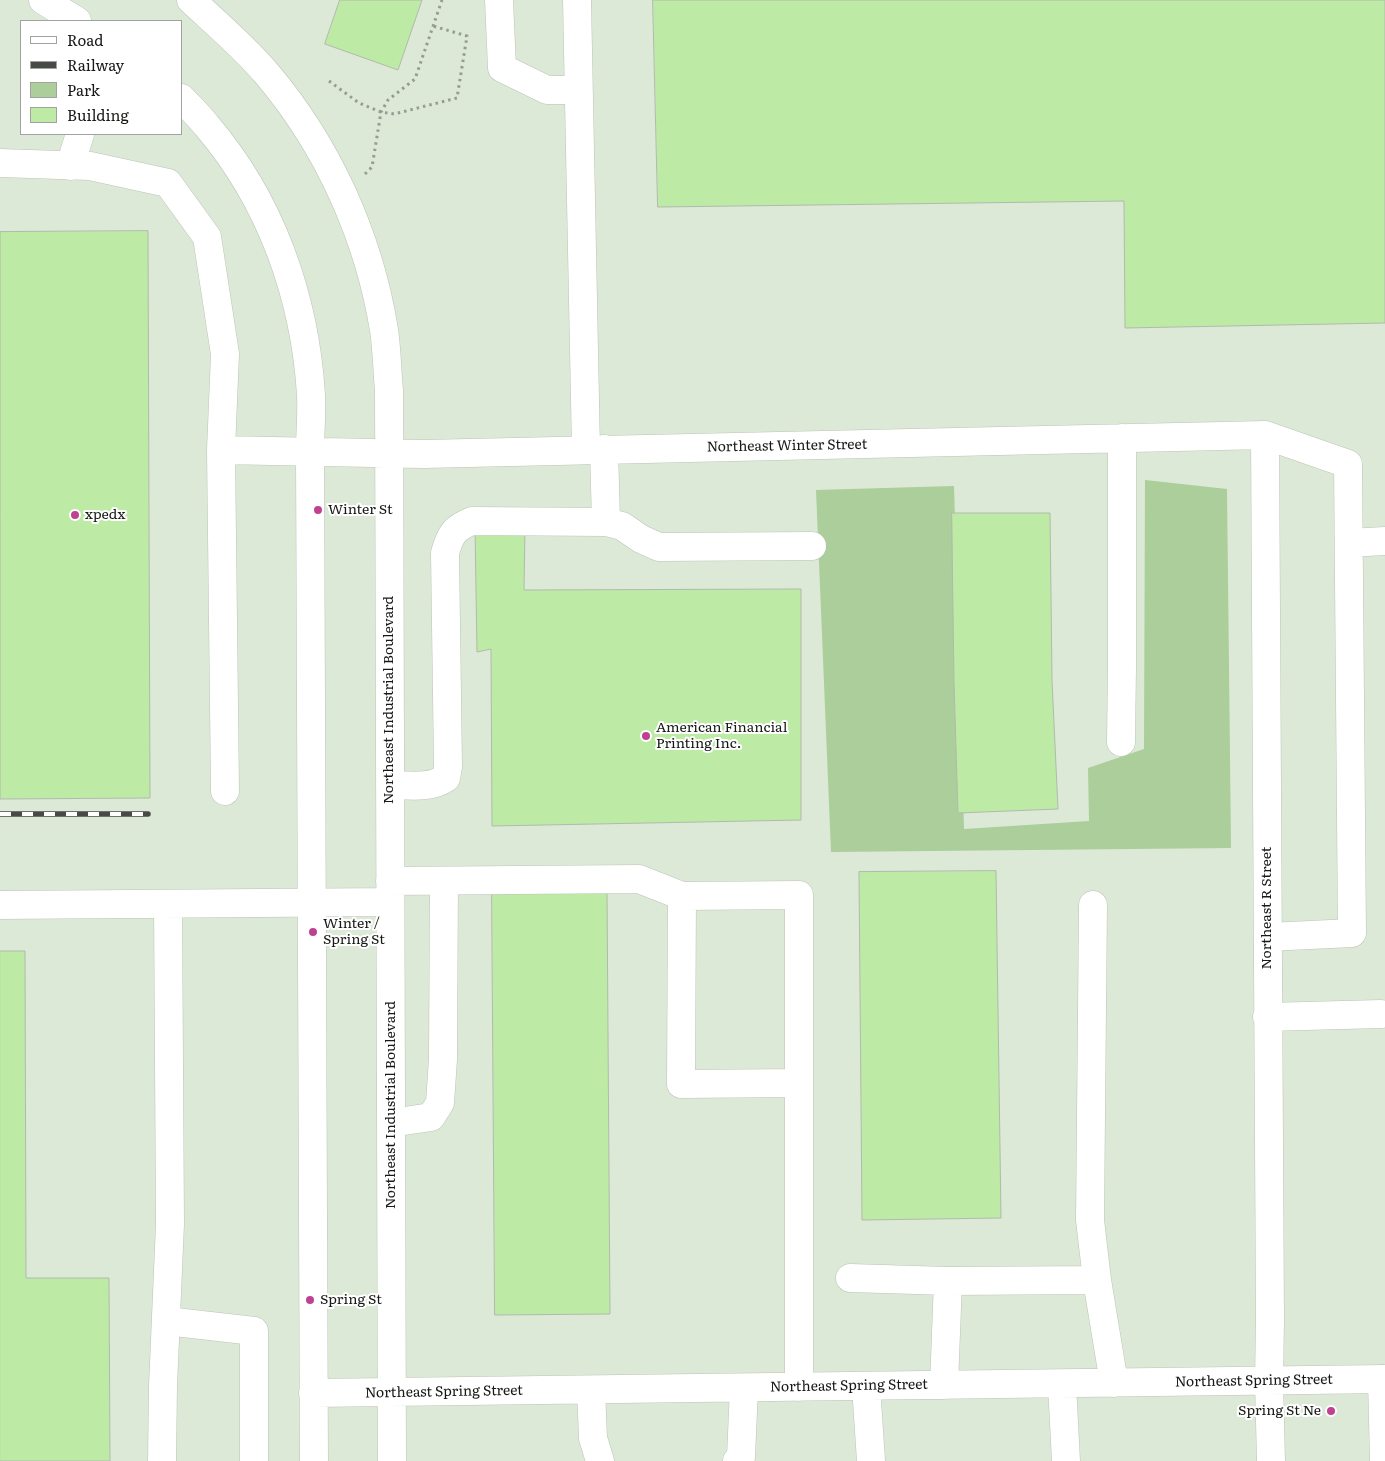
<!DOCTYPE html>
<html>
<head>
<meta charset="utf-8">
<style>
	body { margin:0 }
	#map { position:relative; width:1385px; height:1461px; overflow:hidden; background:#edf6e9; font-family:Literata,serif }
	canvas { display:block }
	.legend { position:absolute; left:20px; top:20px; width:162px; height:115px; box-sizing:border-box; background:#fff; border:1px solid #a2a3a1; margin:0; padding:6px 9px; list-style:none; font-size:15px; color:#161915 }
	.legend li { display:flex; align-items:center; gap:10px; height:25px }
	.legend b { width:25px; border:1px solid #a2a3a1 }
</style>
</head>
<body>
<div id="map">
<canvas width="1385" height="1461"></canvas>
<ul class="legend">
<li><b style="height:6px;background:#fff"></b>Road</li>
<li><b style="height:6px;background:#474b45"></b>Railway</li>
<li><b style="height:14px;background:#abce9a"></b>Park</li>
<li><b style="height:14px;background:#bdeaa5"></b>Building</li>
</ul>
</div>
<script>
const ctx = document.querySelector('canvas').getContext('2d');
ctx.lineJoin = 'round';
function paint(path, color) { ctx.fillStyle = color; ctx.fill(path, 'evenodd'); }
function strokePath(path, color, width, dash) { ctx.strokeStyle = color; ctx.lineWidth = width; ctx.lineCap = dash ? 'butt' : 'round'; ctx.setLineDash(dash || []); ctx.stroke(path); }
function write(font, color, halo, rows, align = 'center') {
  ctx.font = font + ' Literata,serif'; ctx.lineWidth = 4; ctx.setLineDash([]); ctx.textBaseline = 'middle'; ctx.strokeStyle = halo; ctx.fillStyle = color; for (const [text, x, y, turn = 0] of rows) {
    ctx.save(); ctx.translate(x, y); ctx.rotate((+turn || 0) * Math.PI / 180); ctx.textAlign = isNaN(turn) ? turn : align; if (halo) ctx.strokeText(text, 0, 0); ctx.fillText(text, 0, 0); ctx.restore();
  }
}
const built = new Path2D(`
	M0 0H1385V1461H0ZM21 21H181V134H21Z`);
const green = new Path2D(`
	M1145 480 1227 489 1231 848 831 852 816 490 954 486 964 829 1089 821 1088 768 1144 749Z`);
const building = new Path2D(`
	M340 0H422L398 70 325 44Z
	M653 0H1385V323L1125 328 1124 201 658 207Z
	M148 231 150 798 0 799V232Z
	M952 513H1050L1052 681 1058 809 958 813 954 683Z
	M525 526 524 590 801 589V820L492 826 491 649 477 652 475 527Z
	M996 871 1001 1218 862 1220 859 872Z
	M492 891H607L610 1314 495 1315Z
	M0 951H25L26 1278H109L110 1461H0Z`);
const path = new Path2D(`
	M329 81 359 103 381 112 394 114 457 98 467 36 433 26
	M365 174 372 167 381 112 388 100 415 79 442 0`);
const minor = new Path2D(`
	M43 0 77 21
	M191 0C217 24 244 47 267 74 328 146 369 237 384 330 387 350 387 370 389 390L392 1461
	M499 0 502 68 547 90H578
	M577 0 586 450
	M181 98C190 107 199 116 207 126 271 201 305 297 311 395 312 414 310 433 310 452L314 1461
	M0 163 90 166 168 183 207 237 225 354 221 450
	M70 166 80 134
	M1265 435 1270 1319 1269 1381 1271 1461
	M604 449 606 522
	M1349 543 1385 541
	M1121 742 1122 667V438
	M390 785C408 785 430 789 446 778L448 767 445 553C450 535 454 528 472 521L606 522 622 526 641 539 659 547 812 546
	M225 791 221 450 424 454 1265 435 1348 464 1352 933 1268 937
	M390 881 639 879 682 896
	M0 905 390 902
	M1093 905 1090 1220 1097 1280
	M1267 1017 1381 1014
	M391 1123 431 1117 440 1103 443 1059 444 881
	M850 1278 948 1281
	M166 1321 254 1331V1461
	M1382 1379 1384 1461
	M1062 1384 1066 1461
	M944 1385 948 1281 1097 1280 1114 1383
	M866 1386 871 1461
	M799 1387V895L682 896 681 1084 799 1083
	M591 1390 593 1438 600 1461
	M313 1393 1385 1379
	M162 1461 163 1386 170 1224 168 904
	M737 1461 741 1457 744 1388`);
const rail = new Path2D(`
	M0 814H148`);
const markers = [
	[318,510,5,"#bf4291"],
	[75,515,5,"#bf4291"],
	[646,736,5,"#bf4291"],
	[313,932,5,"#bf4291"],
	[310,1300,5,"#bf4291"],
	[1331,1411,5,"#bf4291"]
];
const streetNames = [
	["Northeast Winter Street",787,446,-1],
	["Northeast Industrial Boulevard",389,700,-90],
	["Northeast R Street",1267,908,-90],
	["Northeast Industrial Boulevard",391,1105,-90],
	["Northeast Spring Street",1254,1381,-1],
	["Northeast Spring Street",849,1386,-1],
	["Northeast Spring Street",444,1392,-1]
];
const poiNames = [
	["Winter St",328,510],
	["xpedx",85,515],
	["American Financial",656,728],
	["Printing Inc.",656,744],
	["Winter /",323,924],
	["Spring St",323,940],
	["Spring St",320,1300],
	["Spring St Ne",1321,1411,"right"]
];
paint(built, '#dce9d6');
paint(green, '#abce9a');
paint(building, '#bdeaa5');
strokePath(building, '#b2baae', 1);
strokePath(minor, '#bcc4b8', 29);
strokePath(path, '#969c93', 3, [2.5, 4]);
strokePath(minor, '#fff', 28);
strokePath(rail, '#474b45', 5.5);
strokePath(rail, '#fff', 4, [11]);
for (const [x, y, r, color] of markers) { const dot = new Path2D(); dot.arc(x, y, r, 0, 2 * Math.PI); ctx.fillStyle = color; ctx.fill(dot); strokePath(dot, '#fff', 2); }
write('14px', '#161915', '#fff', streetNames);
write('14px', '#161915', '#fff', poiNames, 'left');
</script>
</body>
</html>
